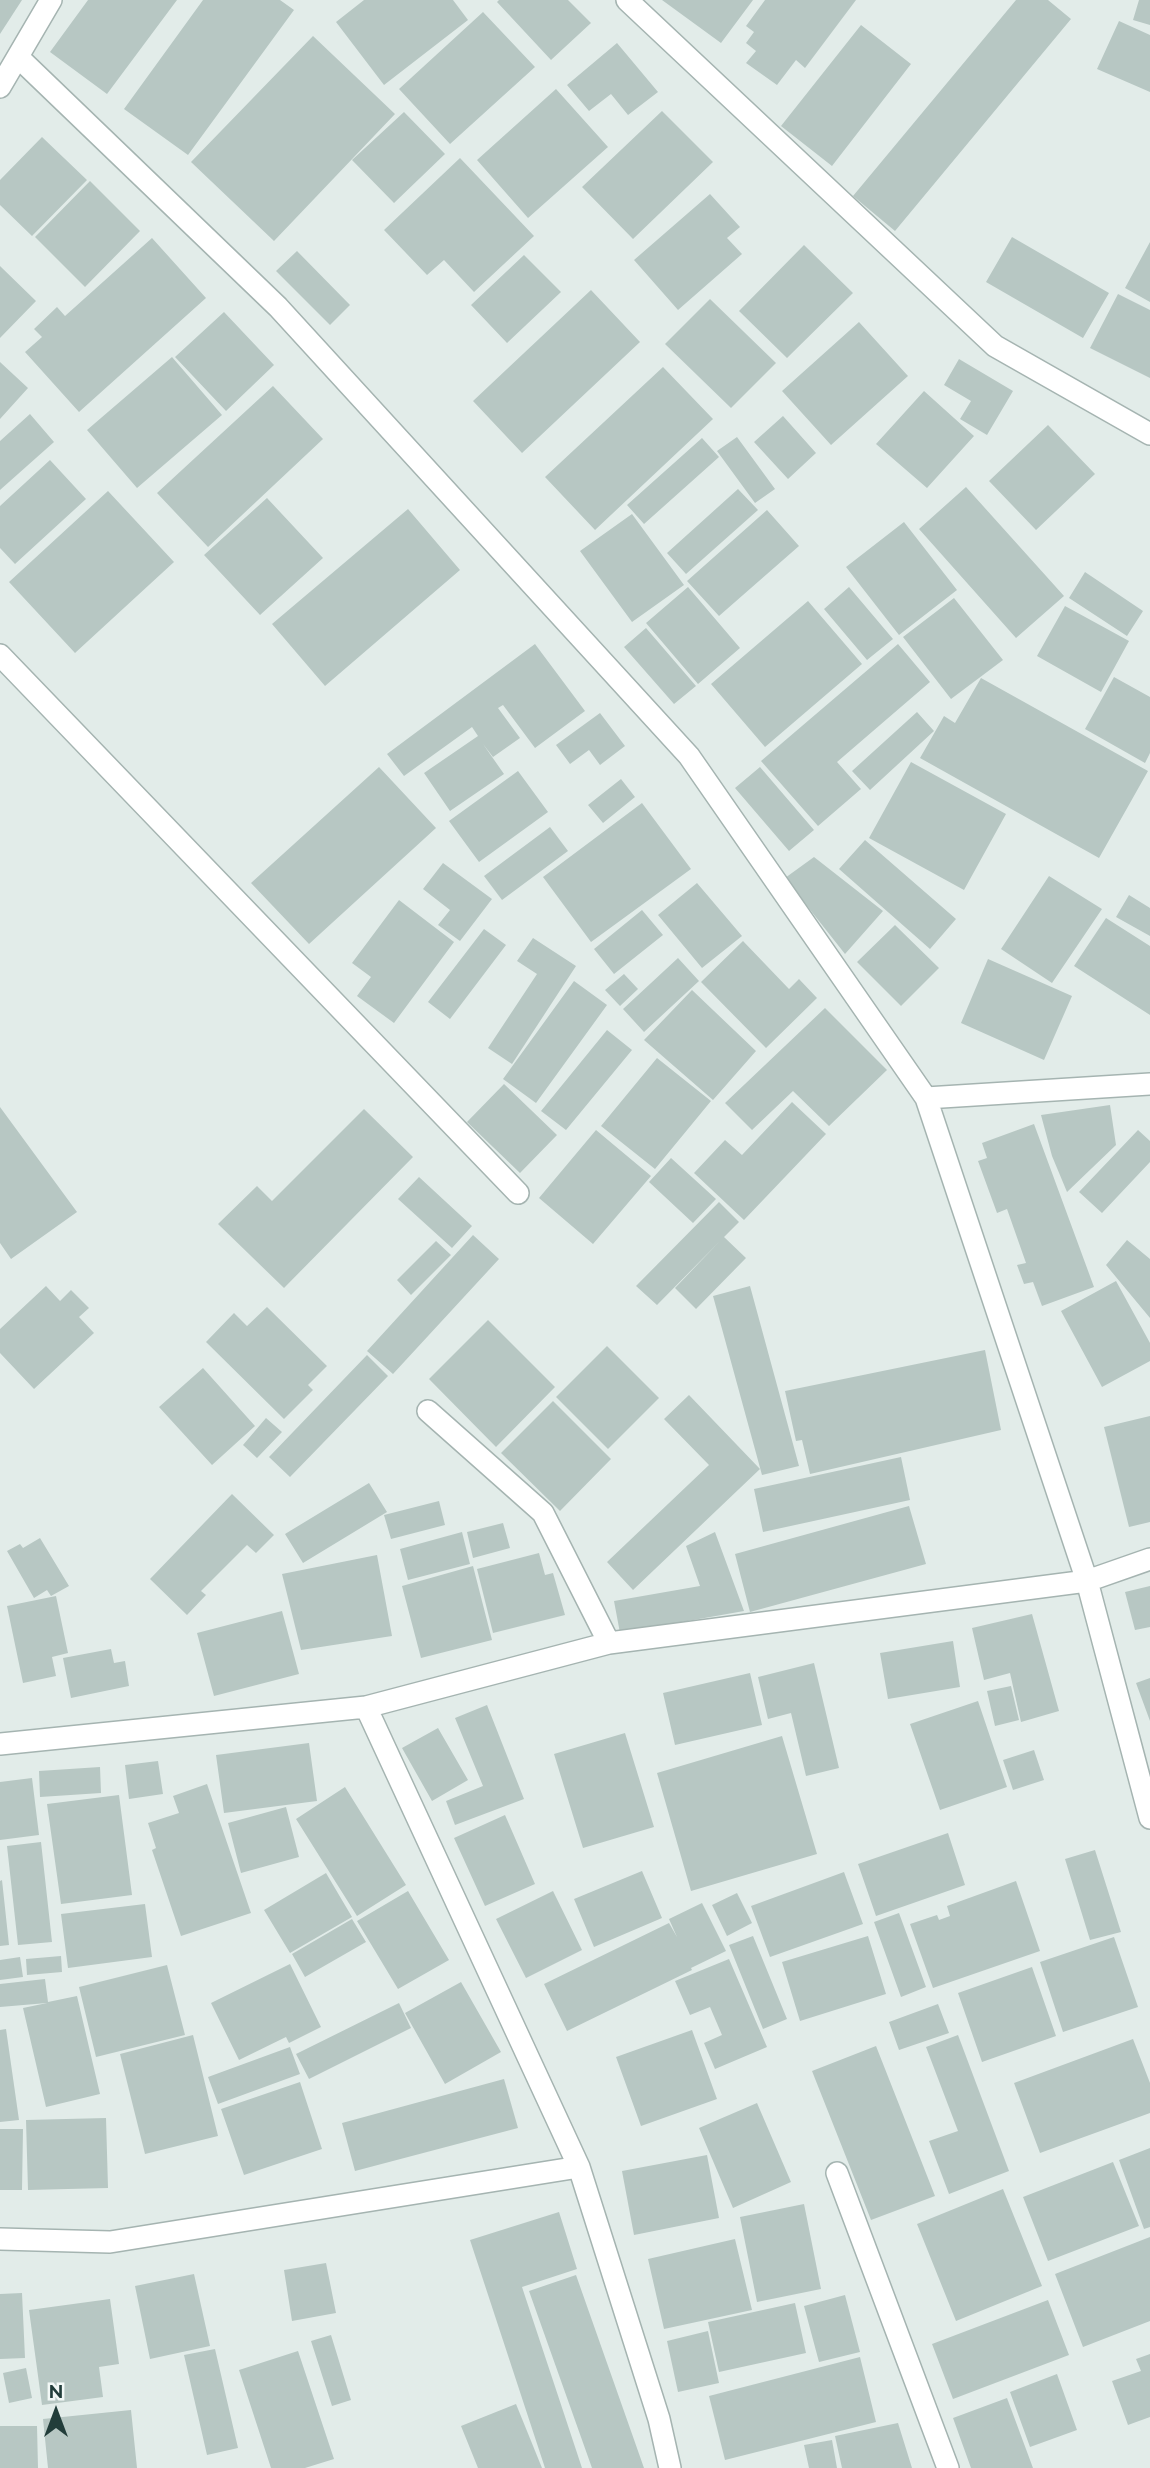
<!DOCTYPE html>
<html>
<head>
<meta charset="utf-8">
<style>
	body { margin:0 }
	#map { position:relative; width:1150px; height:2468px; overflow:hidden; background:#e2ece9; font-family:Raleway,sans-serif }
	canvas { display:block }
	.north { position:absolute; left:21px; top:2377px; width:70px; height:70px; -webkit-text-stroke:5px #f2f8f6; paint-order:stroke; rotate:0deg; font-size:19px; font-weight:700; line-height:28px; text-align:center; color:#223d3a }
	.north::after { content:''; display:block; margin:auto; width:24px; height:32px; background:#223d3a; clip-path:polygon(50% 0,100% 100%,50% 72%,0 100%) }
</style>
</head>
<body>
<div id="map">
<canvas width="1150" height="2468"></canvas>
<div class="north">N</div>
</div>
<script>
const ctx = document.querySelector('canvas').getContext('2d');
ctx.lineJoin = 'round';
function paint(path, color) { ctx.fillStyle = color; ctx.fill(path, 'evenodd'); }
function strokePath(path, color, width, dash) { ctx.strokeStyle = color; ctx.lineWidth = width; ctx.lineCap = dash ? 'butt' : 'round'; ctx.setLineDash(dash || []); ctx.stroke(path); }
const building = new Path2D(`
	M0 0H22L0 34Z
	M88 0H177L107 94 50 52Z
	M203 0H280L294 10 188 155 124 109Z
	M364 0H453L468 20 384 85 336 22Z
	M499 0H568L591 23 551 60 497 2Z
	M662 0H753L721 43Z
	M765 0H856L805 68 796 60 777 85 746 63 756 51 746 43 754 32 746 26Z
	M1016 0H1048L1071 19 895 231 853 196Z
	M1139 0H1150V25L1133 20Z
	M483 12 535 67 450 144 399 89Z
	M1119 21 1150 35V92L1097 69Z
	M861 25 911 64 832 166 781 126Z
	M313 36 395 114 274 241 191 162Z
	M617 43 658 92 628 115 611 94 589 111 567 85Z
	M556 89 608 147 528 218 477 160Z
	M662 111 713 162 633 239 582 187Z
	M404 112 445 154 394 203 352 160Z
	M42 137 87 180 32 236 0 205V180Z
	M460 158 534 236 474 292 444 260 427 275 384 230Z
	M90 181 140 231 85 287 35 237Z
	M710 194 740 227 727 238 742 254 678 310 634 260Z
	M1012 237 1109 293 1083 338 986 282Z
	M152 238 206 298 79 412 25 352 42 337 34 329 57 307 65 316Z
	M1150 242V302L1125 288Z
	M804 245 853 293 787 358 739 311Z
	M297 251 350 305 330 325 276 271Z
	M524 255 561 292 507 343 471 305Z
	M0 266 36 301 0 338Z
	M591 290 640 342 522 453 473 401Z
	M1118 294 1150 310V378L1090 348Z
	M710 299 776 363 731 408 665 344Z
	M224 312 274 365 226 411 175 357Z
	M859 322 908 376 831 445 782 391Z
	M172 357 222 415 137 488 87 430Z
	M959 359 1013 391 987 435 960 419 971 401 944 385Z
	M0 362 28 388 0 419Z
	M663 367 713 419 595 530 545 477Z
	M273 386 323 439 208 547 157 493Z
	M924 391 974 436 927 488 876 444Z
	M30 414 54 442 0 490V441Z
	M783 416 816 453 788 479 754 442Z
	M1048 425 1095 474 1036 530 989 481Z
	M737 437 775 489 755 503 717 451Z
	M702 438 719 457 644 524 627 505Z
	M50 460 86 499 15 564 0 548V506Z
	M966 487 1064 596 1016 638 919 529Z
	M738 489 758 510 686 574 667 553Z
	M108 491 174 562 75 653 9 582Z
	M267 498 323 558 260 615 204 555Z
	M408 509 460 570 325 686 272 624Z
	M767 510 799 546 719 616 687 581Z
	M632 514 684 585 632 622 580 551Z
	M904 522 957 590 899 635 846 567Z
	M1085 572 1143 611 1127 636 1069 598Z
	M688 587 740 648 698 684 646 623Z
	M849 587 893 639 867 660 824 609Z
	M954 598 1003 660 951 699 903 637Z
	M808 601 862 664 765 747 711 684Z
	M1065 606 1129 641 1101 692 1037 656Z
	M646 628 696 686 674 704 624 647Z
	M535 644 585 711 535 748 503 705 498 708 520 738 493 757 483 744 504 774 450 811 424 773 478 736 472 727 404 776 387 754Z
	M898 644 930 682 837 762 861 789 818 826 761 761Z
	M1114 677 1150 697V753L1145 763 1085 729Z
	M981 678 1148 771 1099 858 920 758 944 716 955 723Z
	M917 712 934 731 870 790 852 771Z
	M600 713 625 746 600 765 589 750 570 764 556 745Z
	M911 762 1006 814 964 890 869 838Z
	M379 767 436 828 309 944 251 883Z
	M760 767 814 830 789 851 735 788Z
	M518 771 548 812 479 862 449 821Z
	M621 779 635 797 603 823 588 805Z
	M642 803 691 869 591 942 543 877Z
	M550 827 568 851 502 900 484 876Z
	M865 840 956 919 930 949 839 869Z
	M814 857 883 911 845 954 785 878Z
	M443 863 492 899 460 941 438 925 450 910 423 889Z
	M1049 876 1102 909 1052 983 1001 949Z
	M697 883 742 936 702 968 658 915Z
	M1129 895 1150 908V936L1116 917Z
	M399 900 454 942 394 1023 357 996 371 977 352 963Z
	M642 910 663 935 614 974 594 949Z
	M1106 918 1150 946V1015L1074 966Z
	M895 925 939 968 901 1006 857 962Z
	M484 929 506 945 450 1019 428 1002Z
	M533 938 576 966 512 1064 488 1048 537 974 517 961Z
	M743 941 789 989 799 979 817 998 766 1048 701 982Z
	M678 958 699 981 644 1032 623 1009Z
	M988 959 1072 996 1044 1060 961 1023Z
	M624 974 638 989 620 1006 605 990Z
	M574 981 607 1005 536 1103 503 1079Z
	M692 990 756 1051 713 1100 644 1040Z
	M825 1008 887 1070 829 1126 793 1091 752 1130 725 1103Z
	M607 1030 632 1050 566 1130 541 1111Z
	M657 1058 711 1101 655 1169 601 1126Z
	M504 1084 557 1135 520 1173 467 1122Z
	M792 1102 826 1134 744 1220 694 1173 725 1140 742 1155Z
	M1110 1105 1116 1145 1067 1192 1052 1156 1041 1115Z
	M0 1107 77 1212 11 1259 0 1243Z
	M364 1109 413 1157 284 1288 218 1224 257 1186 272 1201Z
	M1034 1124 1094 1287 1042 1306 1033 1282 1024 1284 1017 1265 1026 1263 1007 1209 997 1213 978 1161 987 1158 982 1143Z
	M596 1130 651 1176 593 1244 539 1198Z
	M1138 1130 1150 1141V1162L1102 1213 1079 1192Z
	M671 1158 716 1199 693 1223 649 1182Z
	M419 1177 472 1226 452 1248 398 1199Z
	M719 1202 739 1222 724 1237 746 1258 696 1309 675 1288 720 1241 657 1305 636 1286Z
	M473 1235 499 1259 393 1374 367 1351Z
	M1127 1240 1150 1259V1318L1106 1265Z
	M436 1241 451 1255 411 1295 397 1280Z
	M1116 1281 1150 1343V1361L1102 1387 1061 1311Z
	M46 1286 60 1301 71 1290 89 1308 79 1317 94 1333 34 1389 0 1353V1329Z
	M750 1286 799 1466 762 1475 713 1296Z
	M267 1307 327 1366 308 1385 313 1390 284 1419 206 1342 234 1313 247 1326Z
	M488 1320 555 1387 496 1447 429 1379Z
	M607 1346 659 1398 608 1449 556 1397Z
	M985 1350 1001 1430 810 1474 802 1440 796 1441 785 1391Z
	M367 1355 388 1376 290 1477 269 1457Z
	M203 1368 255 1426 212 1465 159 1407Z
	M689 1395 760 1469 633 1590 607 1562 709 1465 664 1419Z
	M553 1401 611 1459 560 1511 501 1453Z
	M1150 1416V1522L1129 1527 1104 1427Z
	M266 1418 282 1432 257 1458 243 1445Z
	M901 1457 910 1500 763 1532 754 1489Z
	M369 1483 387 1512 303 1563 285 1534Z
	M232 1494 274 1535 256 1553 247 1545 201 1591 206 1595 187 1615 150 1579Z
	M439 1501 445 1525 391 1539 384 1515Z
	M909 1506 926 1564 750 1612 735 1554Z
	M503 1523 510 1548 473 1558 467 1532Z
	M462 1532 470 1564 408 1580 400 1549Z
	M715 1532 744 1611 620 1633 614 1601 700 1586 686 1546Z
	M40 1538 69 1586 51 1596 47 1590 34 1598 7 1551 20 1544 23 1548Z
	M539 1553 545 1575 553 1573 565 1615 493 1633 477 1569Z
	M377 1555 392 1636 301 1650 282 1574Z
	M473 1566 492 1640 421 1658 402 1586Z
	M1150 1586V1627L1135 1630 1125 1592Z
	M56 1596 68 1653 52 1657 56 1676 23 1683 7 1606Z
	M282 1611 299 1674 214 1696 197 1633Z
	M1032 1614 1059 1711 1021 1722 1010 1673 984 1680 972 1628Z
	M953 1641 960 1687 888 1699 880 1653Z
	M111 1649 114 1663 125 1661 129 1686 71 1698 63 1658Z
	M814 1663 839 1768 806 1776 791 1713 768 1719 758 1677Z
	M750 1673 762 1725 675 1745 663 1693Z
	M1150 1678V1721L1136 1683Z
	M1011 1686 1019 1720 995 1726 987 1691Z
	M978 1701 1007 1787 940 1810 910 1724Z
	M487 1705 524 1799 455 1825 446 1801 483 1786 455 1718Z
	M438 1728 468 1780 432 1801 402 1748Z
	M625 1733 654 1827 583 1848 554 1754Z
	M782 1736 817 1854 691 1891 657 1773Z
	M309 1743 317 1801 224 1813 216 1755Z
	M1034 1750 1044 1780 1013 1790 1003 1760Z
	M158 1761 163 1794 129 1799 125 1765Z
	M100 1767 101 1793 40 1797 39 1771Z
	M32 1778 39 1835 0 1840V1782Z
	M207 1784 251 1913 181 1936 152 1850 156 1848 148 1823 179 1813 173 1796Z
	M345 1787 406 1885 357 1916 296 1819Z
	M119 1795 132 1895 61 1904 47 1804Z
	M286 1807 299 1857 241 1873 228 1823Z
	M505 1815 535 1884 485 1906 454 1838Z
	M948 1833 965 1885 876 1916 858 1864Z
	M41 1842 52 1942 18 1945 7 1846Z
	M1095 1850 1121 1932 1090 1940 1065 1859Z
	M642 1871 662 1918 594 1947 574 1899Z
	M844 1872 863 1924 770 1957 751 1906Z
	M326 1873 352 1917 290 1953 264 1910Z
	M2 1880 9 1945 0 1946V1881Z
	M1016 1881 1040 1951 933 1988 910 1924 937 1915 939 1920 950 1916 947 1906Z
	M408 1891 449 1960 398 1989 357 1921Z
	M553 1891 582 1950 526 1978 496 1919Z
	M737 1893 752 1923 727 1936 712 1905Z
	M702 1903 726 1951 691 1968 692 1970 567 2031 544 1984 669 1923 677 1937 669 1919Z
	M145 1904 152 1957 68 1968 61 1914Z
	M899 1913 926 1987 901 1997 874 1922Z
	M352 1919 366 1942 305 1977 292 1954Z
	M753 1936 787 2019 763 2029 729 1945Z
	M868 1936 886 1994 800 2021 782 1962Z
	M1114 1937 1138 2007 1063 2032 1040 1962Z
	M61 1956 62 1972 27 1975 26 1959Z
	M20 1957 23 1977 0 1980V1960Z
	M729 1959 767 2047 715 2069 704 2043 722 2035 710 2007 690 2015 675 1981Z
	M290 1964 321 2027 289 2043 286 2037 239 2060 211 2003Z
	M167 1965 185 2035 96 2057 79 1987Z
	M1032 1967 1056 2036 982 2062 958 1993Z
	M45 1979 48 2002 77 1996 100 2094 46 2107 23 2008 47 2003 0 2007V1984Z
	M461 1982 501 2052 445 2084 405 2013Z
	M399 2003 411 2028 309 2079 296 2054Z
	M938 2004 949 2033 899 2050 889 2022Z
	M6 2029 19 2120 0 2122V2030Z
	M692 2030 717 2099 641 2126 616 2057Z
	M193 2035 218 2136 145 2154 120 2054Z
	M958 2035 1009 2171 949 2194 929 2141 958 2131 926 2047Z
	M1133 2039 1150 2083V2113L1040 2153 1014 2083Z
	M876 2046 935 2196 871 2220 812 2071Z
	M290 2047 300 2074 218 2104 208 2077Z
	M504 2079 518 2128 355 2171 342 2123Z
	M300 2082 322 2149 244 2175 221 2109Z
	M757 2103 791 2182 733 2208 699 2128Z
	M106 2118 108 2188 28 2190 26 2120Z
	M0 2129H23L22 2190H0Z
	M1150 2148V2227L1144 2229 1119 2160Z
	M707 2155 719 2218 634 2235 622 2171Z
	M1113 2162 1139 2226 1048 2261 1023 2197Z
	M1003 2189 1042 2286 956 2321 917 2224Z
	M804 2204 821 2289 757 2302 740 2217Z
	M559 2212 577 2269 522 2287 582 2468H545L470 2240Z
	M1150 2237V2321L1083 2347 1055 2274Z
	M735 2239 752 2310 664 2329 648 2259Z
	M326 2263 336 2313 292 2321 284 2270Z
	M194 2274 210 2346 150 2359 135 2286Z
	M576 2275 644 2468H592L529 2291Z
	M22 2293 25 2358 0 2359V2294Z
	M845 2295 860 2352 819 2362 804 2306Z
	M110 2299 119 2364 99 2367 103 2397 42 2405 29 2310Z
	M1048 2300 1069 2355 953 2399 932 2344Z
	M795 2303 806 2353 719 2372 708 2322Z
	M708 2331 719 2383 678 2392 667 2341Z
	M331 2335 351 2400 332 2406 311 2341Z
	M215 2349 238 2448 207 2455 184 2355Z
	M298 2351 334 2459 305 2468H271L239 2370Z
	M1150 2354V2417L1128 2425 1112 2381 1141 2371 1136 2359Z
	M860 2357 876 2422 725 2460 709 2396Z
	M26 2368 32 2398 9 2403 3 2373Z
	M1057 2374 1077 2430 1030 2447 1010 2392Z
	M1007 2398 1033 2468H971L953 2418Z
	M516 2404 542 2468H478L461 2426Z
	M131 2410 137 2468H48L43 2419Z
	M898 2423 912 2468H842L835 2436Z
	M0 2426H37L38 2468H0Z
	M832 2440 837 2468H809L804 2445Z`);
const minor = new Path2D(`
	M627 0 995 346 1150 434
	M18 57 278 307 689 756 926 1098 1087 1581 1150 1818
	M0 87 51 0
	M0 655 518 1193
	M926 1098 1150 1084
	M428 1411 543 1513 609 1643
	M366 1707 579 2167 659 2419 670 2468
	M0 1744 366 1707 609 1643 1087 1581 1150 1559
	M837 2173 948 2468
	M0 2239 110 2242 579 2167`);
paint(building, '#b7c7c3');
strokePath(minor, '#a5b4b1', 24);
strokePath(minor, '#fff', 21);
</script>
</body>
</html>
